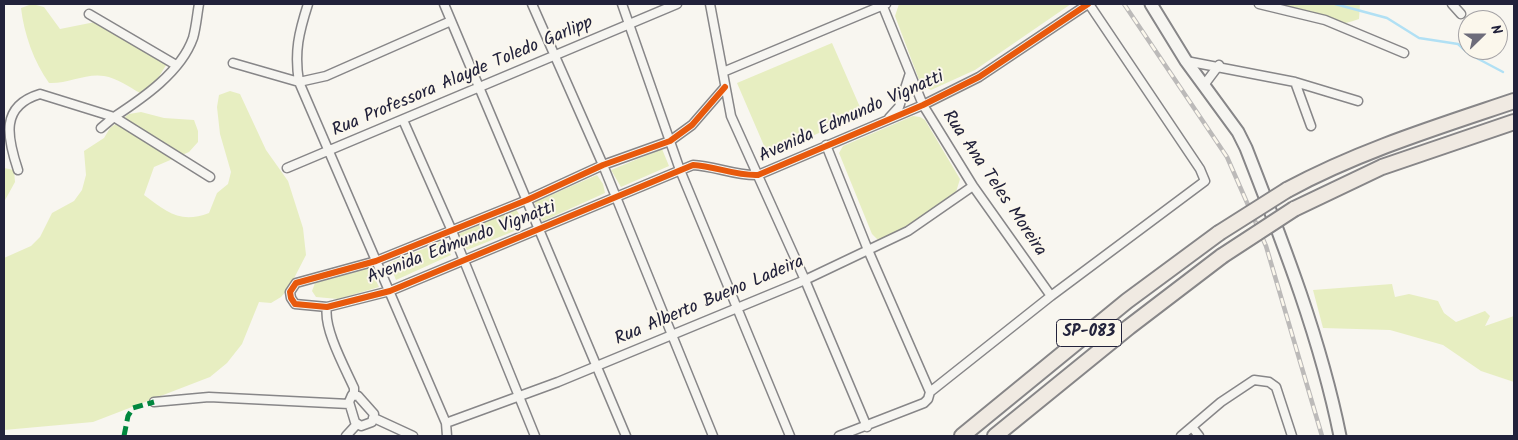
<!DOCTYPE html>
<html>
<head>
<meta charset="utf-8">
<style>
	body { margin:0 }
	#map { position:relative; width:1518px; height:440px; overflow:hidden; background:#f8f6f0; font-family:Kalam,sans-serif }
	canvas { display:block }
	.frame { position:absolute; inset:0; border:5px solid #22223b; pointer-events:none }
	.north { position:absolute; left:1458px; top:10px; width:50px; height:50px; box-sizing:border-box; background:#fbf7ec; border:1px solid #a4a2a5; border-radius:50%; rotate:68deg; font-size:14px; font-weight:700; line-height:20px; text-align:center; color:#22223b }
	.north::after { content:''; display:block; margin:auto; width:18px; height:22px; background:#6d6c7a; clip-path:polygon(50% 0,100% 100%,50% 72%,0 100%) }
</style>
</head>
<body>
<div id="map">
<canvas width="1518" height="440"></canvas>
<div class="frame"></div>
<div class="north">N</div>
</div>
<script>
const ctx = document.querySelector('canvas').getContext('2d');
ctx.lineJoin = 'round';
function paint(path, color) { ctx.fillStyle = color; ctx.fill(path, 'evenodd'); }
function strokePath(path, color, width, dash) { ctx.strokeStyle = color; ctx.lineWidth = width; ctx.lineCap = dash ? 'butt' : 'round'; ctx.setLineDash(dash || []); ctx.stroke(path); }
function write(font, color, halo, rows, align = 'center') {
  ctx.font = font + ' Kalam,sans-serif'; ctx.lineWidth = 4; ctx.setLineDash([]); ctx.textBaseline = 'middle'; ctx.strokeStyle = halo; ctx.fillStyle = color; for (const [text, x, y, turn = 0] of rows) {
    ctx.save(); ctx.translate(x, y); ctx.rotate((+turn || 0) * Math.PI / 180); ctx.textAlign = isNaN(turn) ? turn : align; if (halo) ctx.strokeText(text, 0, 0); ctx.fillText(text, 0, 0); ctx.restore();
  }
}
const green = new Path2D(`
	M32 4 44 7 60 29 95 22 139 44 167 54 168 62 152 88 140 93C129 87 117 78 104 76 86 73 67 84 49 83 34 62 24 34 21 8Z
	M899 4H1071L975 70 931 90 921 85 895 16Z
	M1278 4H1360L1359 19C1329 31 1305 21 1278 4Z
	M832 43 863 114 768 155 737 83Z
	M230 91 240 94 266 150 288 181 303 228 306 255 289 288 281 297 271 303 259 302 242 344 227 363 210 377 93 422 4 430V258L31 246 40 237 52 213 74 201 82 190 86 175 84 151 104 138 110 128 129 114 141 112 164 118 194 120 198 131V142L189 152 154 167 144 195C167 212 180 224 209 213L217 193 228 184 231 172 220 134 217 107 219 95Z
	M913 116 920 117 925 120 960 179 956 192C941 202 893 240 877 239L872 234 839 153 843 146Z
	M662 149 669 166 621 187 611 170Z
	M4 168 14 170 15 182 4 202Z
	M597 175 603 184 605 193 543 221 536 212 535 202Z
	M516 209 521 218 522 228 467 250 458 234Z
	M445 240 451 255 396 280 389 263Z
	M370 268 379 287 338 299 316 297 312 291 315 283Z
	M1392 284 1395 297 1409 294 1438 301 1444 313 1456 322 1485 311 1490 316 1485 326 1514 316V382L1481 371 1443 345 1390 330 1323 328 1313 290Z`);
const stream = new Path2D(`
	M1335 4 1387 18 1419 38 1458 44 1469 54 1503 72`);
const street = new Path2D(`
	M308 4C299 32 294 52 299 82L446 423 447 436
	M444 4 626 436
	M532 4 603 165 713 436
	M622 4 680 170 790 436
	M710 4 731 116 805 280 867 427
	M882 4 923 105 973 186 1051 296
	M1259 4 1325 20 1404 53
	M1452 4 1461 14
	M89 14 176 65
	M1186 61 1295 82 1358 101
	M233 63 299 82 326 76 451 21
	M723 72 886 4
	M1295 82 1311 126
	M1204 85 1219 65
	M725 87 692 125 670 141 603 165 527 200 376 261 296 283 290 292 291 298 295 304 327 307 390 291 693 165C715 166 735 176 758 175L923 105 979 77 1088 4
	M889 118 899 107 910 73
	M403 120 452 231 535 436
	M101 128 114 117 210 177
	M826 145 868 250 930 392
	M287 168 677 4
	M18 170C7 137 0 106 40 94L114 117C143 98 181 72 193 38 196 28 197 15 199 4
	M327 307C323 328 345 368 354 388V395
	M930 392 1051 296 1205 181 1200 169 1089 4
	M352 395 358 396 374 414 372 422 361 426 355 422 349 402Z
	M154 402 209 397 349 404
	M374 418 413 436
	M446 423 558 382 805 280 908 231 973 186
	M1192 427 1199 436
	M346 436 357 424
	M839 436 924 403 928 399 930 392
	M1181 436 1221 402 1254 380 1269 382 1276 387 1292 436`);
const secondary = new Path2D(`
	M1151 4 1186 61 1238 132 1246 148C1283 243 1320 337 1340 436`);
const highway = new Path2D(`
	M1287 190C1359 151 1437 127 1514 101
	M1294 209 1382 167 1514 122
	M962 436 1127 301 1219 233
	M995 436 1129 327 1222 256`);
const rail = new Path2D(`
	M1124 4 1227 157 1266 246 1322 436`);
const highwayBridge = new Path2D(`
	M1219 233 1287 190
	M1222 256 1294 209`);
const quiet = new Path2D(`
	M124 436 128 416 133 408 154 402`);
const cycleway = new Path2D(`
	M725 87 692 125 670 141 603 165 527 200 376 261 296 283 290 292 291 298 295 304 327 307 390 291 693 165C715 166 735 176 758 175L923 105 979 77 1088 4`);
const shields = [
	[1089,333,65]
];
const shieldNames = [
	["SP-083",1089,333]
];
const streetNames = [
	["Rua Professora Alayde Toledo Garlipp",463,78,-23],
	["Avenida Edmundo Vignatti",852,118,-24],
	["Rua Ana Teles Moreira",993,184,56],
	["Avenida Edmundo Vignatti",462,244,-21],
	["Rua Alberto Bueno Ladeira",710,302,-23]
];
paint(green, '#e7eec1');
strokePath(stream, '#b1e0f4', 2.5);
strokePath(street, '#878688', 11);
strokePath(secondary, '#878688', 15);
strokePath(highway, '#878688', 18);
strokePath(street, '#f6f5f1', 8);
strokePath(secondary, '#f6f5f1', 11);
strokePath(highway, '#f0eae2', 14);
strokePath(rail, '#bcbab9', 4.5);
strokePath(rail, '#fbf7ec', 2.5, [8]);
strokePath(highwayBridge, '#878688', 18, []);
strokePath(highwayBridge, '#f0eae2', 14);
strokePath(quiet, '#00873e', 5, [10, 5]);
strokePath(cycleway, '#e8590c', 6);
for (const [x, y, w] of shields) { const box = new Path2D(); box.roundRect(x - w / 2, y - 13.5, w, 27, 4); ctx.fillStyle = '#fbf7ec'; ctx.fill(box); strokePath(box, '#22223b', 1); }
write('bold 16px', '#22223b', null, shieldNames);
write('18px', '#22223b', '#fbf7ec', streetNames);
</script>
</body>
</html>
